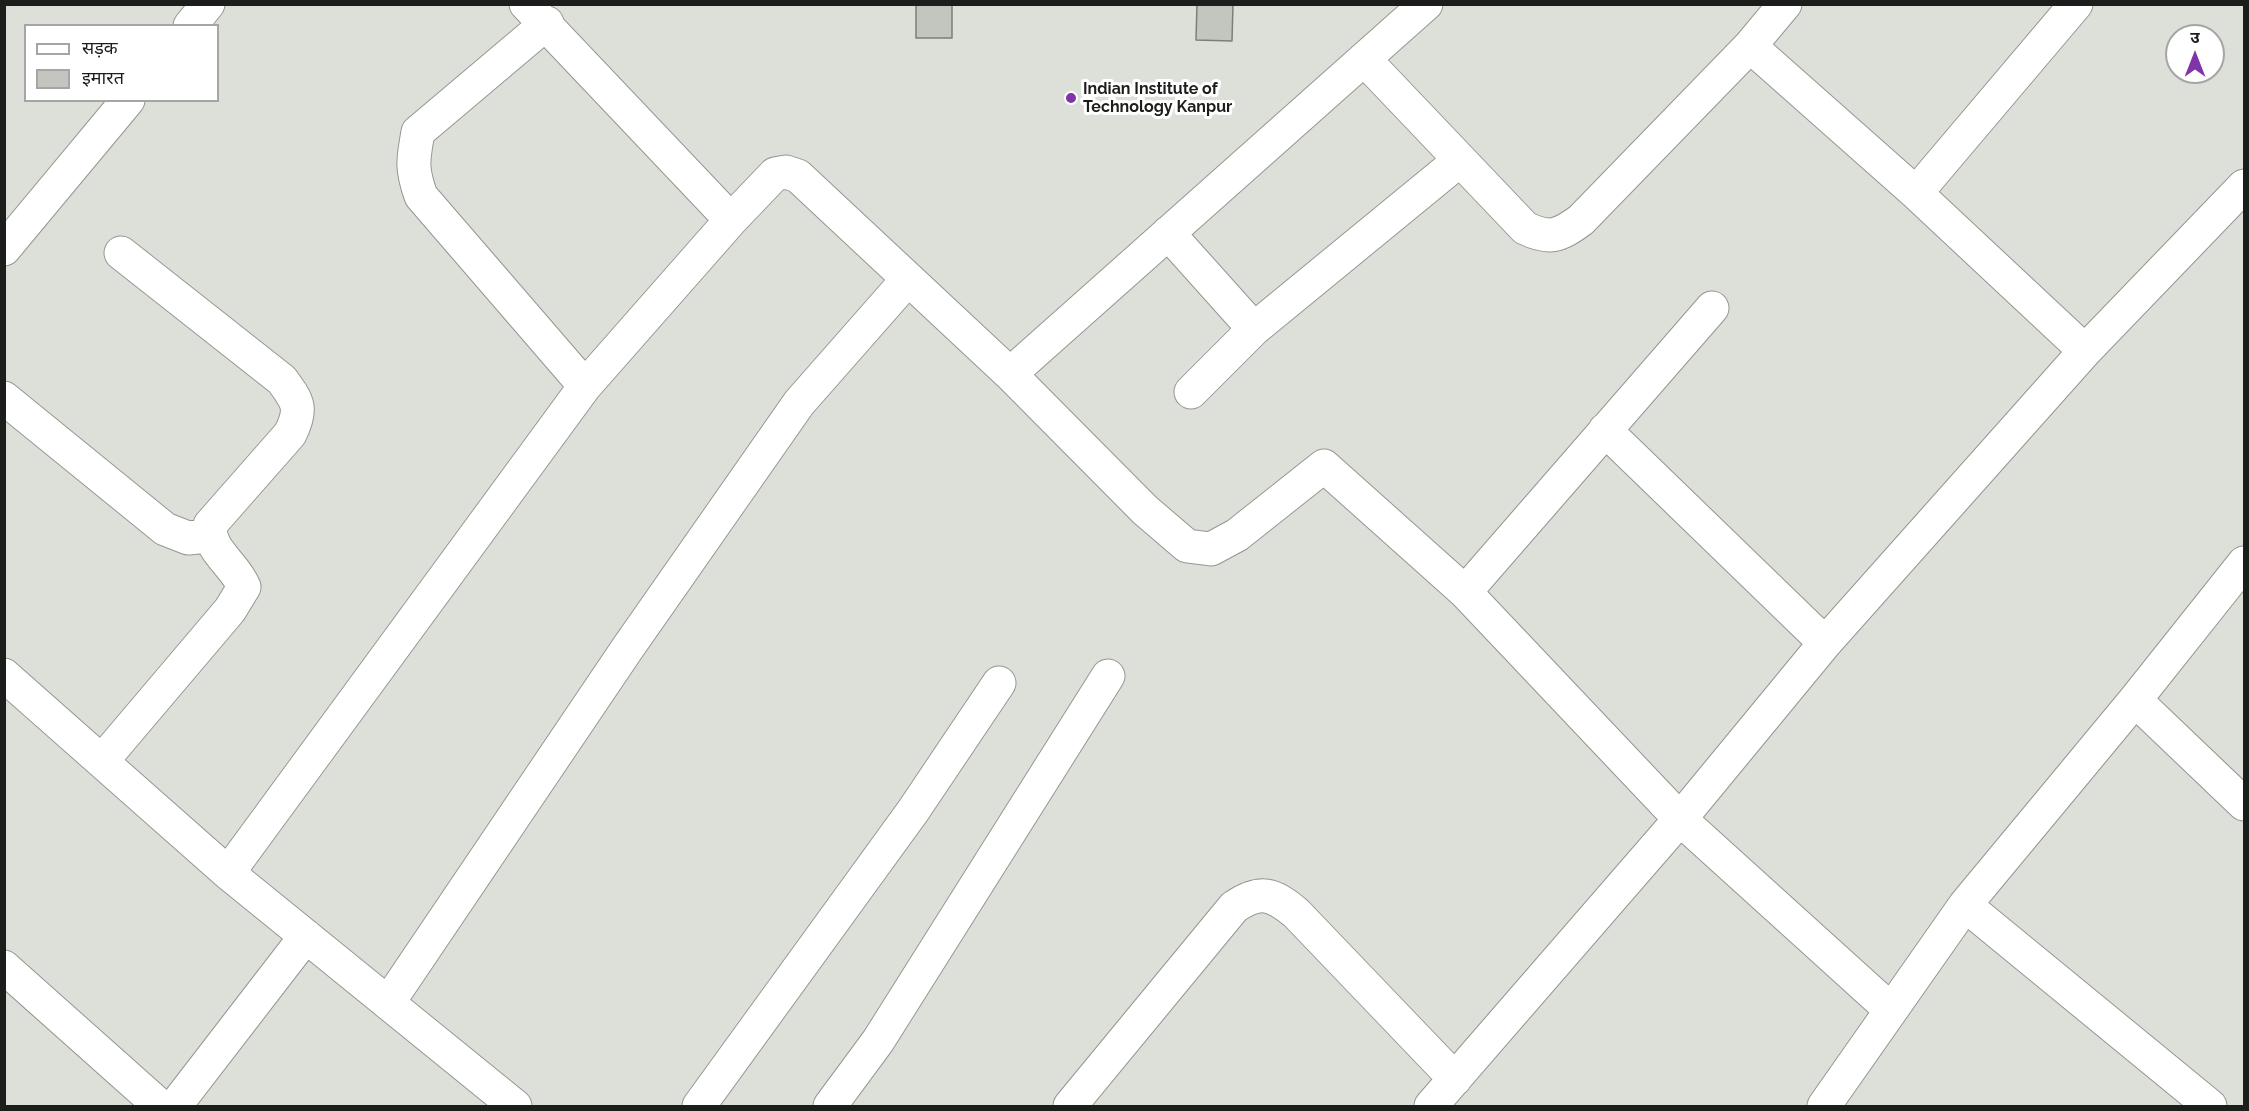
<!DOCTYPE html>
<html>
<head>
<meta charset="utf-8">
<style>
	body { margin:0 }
	#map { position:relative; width:2249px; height:1111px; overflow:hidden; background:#dce0d9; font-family:Raleway,"Noto Sans Devanagari",sans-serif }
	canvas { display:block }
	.frame { position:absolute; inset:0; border:6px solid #1c1e1b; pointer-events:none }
	.legend { position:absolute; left:24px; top:24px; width:195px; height:78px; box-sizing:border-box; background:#fff; border:2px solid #a4a5a4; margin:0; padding:8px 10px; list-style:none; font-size:18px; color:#1c1e1b }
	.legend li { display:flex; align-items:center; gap:12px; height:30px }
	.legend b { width:30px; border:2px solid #a4a5a4 }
	.north { position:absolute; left:2165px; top:24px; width:60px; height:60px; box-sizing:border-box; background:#fff; border:2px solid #a4a5a4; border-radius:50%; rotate:0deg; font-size:16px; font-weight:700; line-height:24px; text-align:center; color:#1c1e1b }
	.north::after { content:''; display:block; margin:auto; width:21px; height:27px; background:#7f35a7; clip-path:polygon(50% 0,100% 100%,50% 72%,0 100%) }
</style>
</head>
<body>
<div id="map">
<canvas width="2249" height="1111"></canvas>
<div class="frame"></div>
<ul class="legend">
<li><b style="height:8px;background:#fff"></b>सड़क</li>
<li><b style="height:16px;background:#c2c6bf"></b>इमारत</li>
</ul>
<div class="north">उ</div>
</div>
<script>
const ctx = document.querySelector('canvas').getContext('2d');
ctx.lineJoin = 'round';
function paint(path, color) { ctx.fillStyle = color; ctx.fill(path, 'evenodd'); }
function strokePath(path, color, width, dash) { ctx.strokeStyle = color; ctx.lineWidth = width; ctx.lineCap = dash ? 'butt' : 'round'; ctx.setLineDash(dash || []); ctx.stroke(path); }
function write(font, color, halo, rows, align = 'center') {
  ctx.font = font + ' Raleway,sans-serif'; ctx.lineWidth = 6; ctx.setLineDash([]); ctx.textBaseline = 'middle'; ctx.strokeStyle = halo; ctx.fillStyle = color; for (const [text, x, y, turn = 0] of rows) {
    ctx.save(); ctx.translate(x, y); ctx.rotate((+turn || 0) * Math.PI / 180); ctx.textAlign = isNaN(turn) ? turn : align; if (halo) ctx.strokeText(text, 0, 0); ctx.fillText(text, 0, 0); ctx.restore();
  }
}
const building = new Path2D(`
	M916 4H952V38H916Z
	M1197 4H1233L1232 41 1196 40Z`);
const minor = new Path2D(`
	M526 4 731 220
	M1785 4 1750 46 1916 193 2085 351
	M547 23 418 132C413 160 411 168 421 196L585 386
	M190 26 208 4
	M1364 59 1525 228C1550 240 1559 236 1581 220L1750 46
	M1916 193 2076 4
	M1168 233 1254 329
	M4 249 128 100
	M1010 374 1426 4
	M1191 392 1254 329 1460 160
	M4 398 165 529 188 538 209 536
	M1605 430 1825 643
	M1465 592 1712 308
	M4 675 228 873 515 1106
	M2135 700 2244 804
	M102 761 230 610 244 587C235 564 208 551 210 525L290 434C303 408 298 402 282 380L121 253
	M228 873 585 386 731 220 775 174 786 172 798 176 1010 374 1145 510 1187 546 1211 549 1237 535 1324 466 1465 592 1680 819 1891 1010
	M1965 905 2210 1106
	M4 967 160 1106
	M388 1003 627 649 799 403 908 279
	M175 1106 306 936
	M699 1106 913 811 999 683
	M830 1106 878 1041 1108 676
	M1070 1106 1234 907C1261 889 1273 894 1296 913L1455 1079
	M1431 1106 1680 819 1825 643 2085 351 2244 186
	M1824 1106 1965 905 2135 700 2244 563`);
const markers = [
	[1071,98,6,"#7f35a7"]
];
const poiNames = [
	["Indian Institute of",1083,89],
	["Technology Kanpur",1083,107]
];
paint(building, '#c2c6bf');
strokePath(building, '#7c7f79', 1.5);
strokePath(minor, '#949791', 35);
strokePath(minor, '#fff', 33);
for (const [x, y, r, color] of markers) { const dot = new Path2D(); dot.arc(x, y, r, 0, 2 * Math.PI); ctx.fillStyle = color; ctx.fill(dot); strokePath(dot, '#fff', 2); }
write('bold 16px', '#1c1e1b', '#fff', poiNames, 'left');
</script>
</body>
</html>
